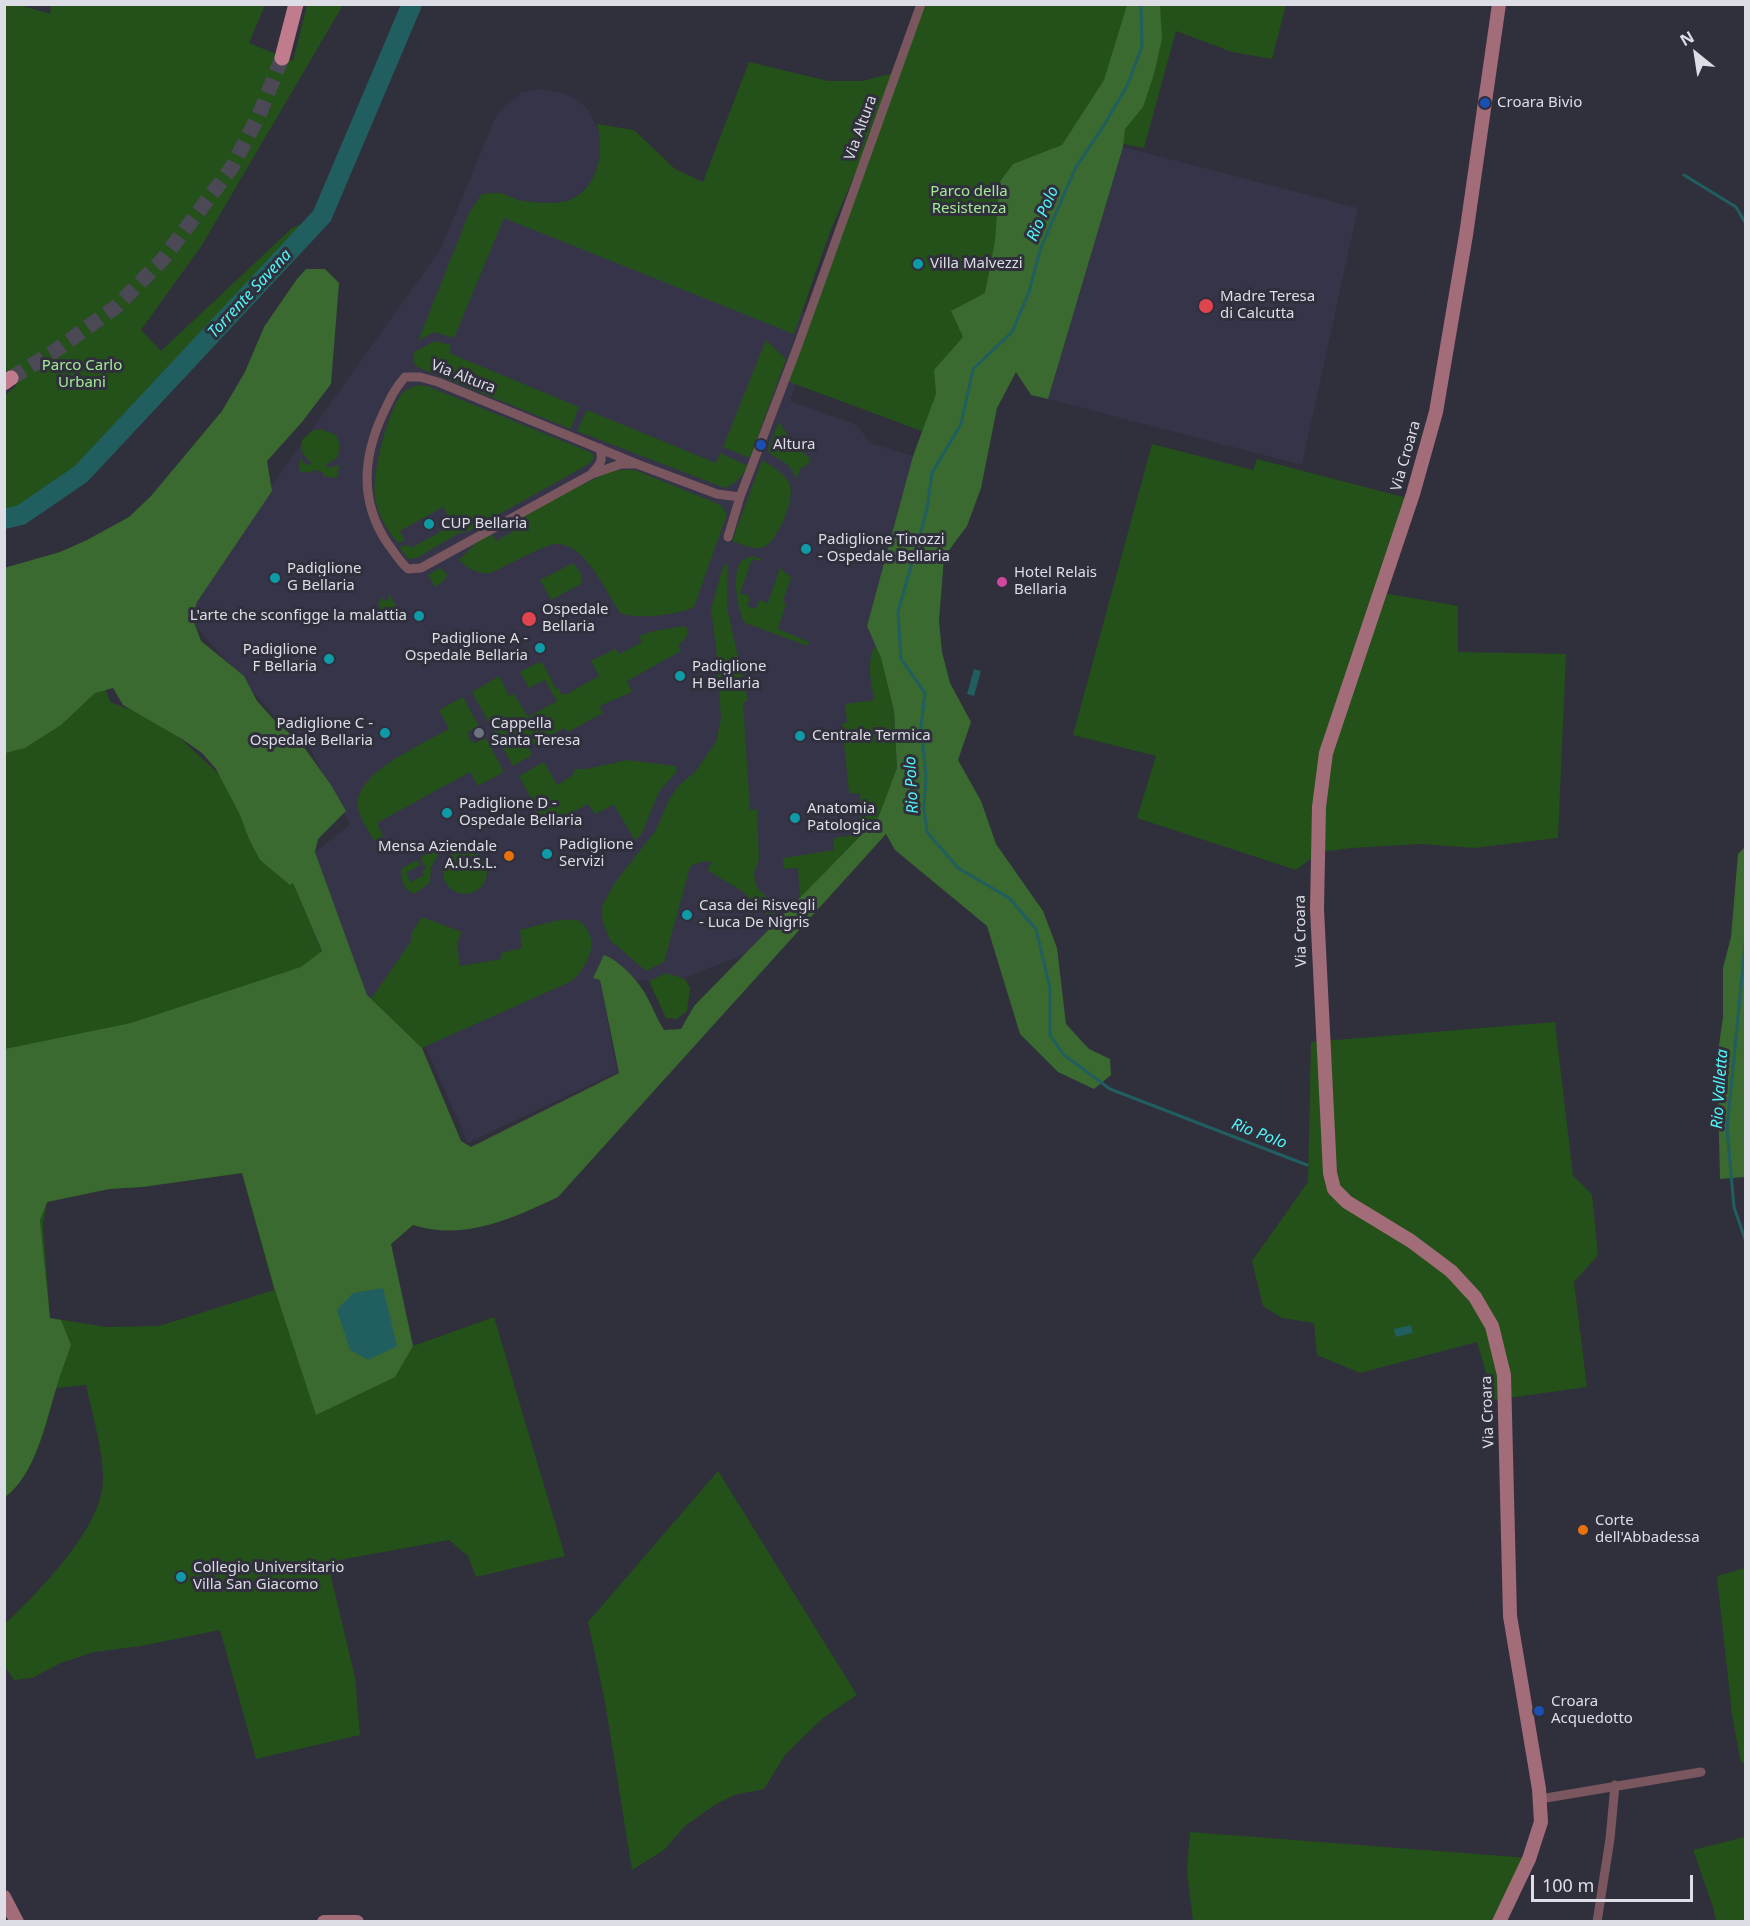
<!DOCTYPE html>
<html>
<head>
<meta charset="utf-8">
<style>
	body { margin:0 }
	#map { position:relative; width:1750px; height:1926px; overflow:hidden; background:#302f3c; font-family:"Noto Sans",sans-serif }
	canvas { display:block }
	.frame { position:absolute; inset:0; border:6px solid #dddde5; pointer-events:none }
	.north { position:absolute; left:1666px; top:24px; width:60px; height:60px; -webkit-text-stroke:4px #302f3c; paint-order:stroke; rotate:330deg; font-size:16px; font-weight:700; line-height:24px; text-align:center; color:#dddde5 }
	.north::after { content:''; display:block; margin:auto; width:21px; height:27px; background:#dddde5; clip-path:polygon(50% 0,100% 100%,50% 72%,0 100%) }
	.scale { position:absolute; left:1531px; top:1875px; width:162px; height:27px; box-sizing:border-box; border:3px solid #dddde5; border-top:0; padding-left:8px; font-size:18px; line-height:21px; white-space:nowrap; color:#dddde5; -webkit-text-stroke:4px #302f3c; paint-order:stroke }
</style>
</head>
<body>
<div id="map">
<canvas width="1750" height="1926"></canvas>
<div class="frame"></div>
<div class="north">N</div>
<div class="scale">100 m</div>
</div>
<script>
const ctx = document.querySelector('canvas').getContext('2d');
ctx.lineJoin = 'round';
function paint(path, color) { ctx.fillStyle = color; ctx.fill(path, 'evenodd'); }
function strokePath(path, color, width, dash) { ctx.strokeStyle = color; ctx.lineWidth = width; ctx.lineCap = dash ? 'butt' : 'round'; ctx.setLineDash(dash || []); ctx.stroke(path); }
function write(font, color, halo, rows, align = 'center') {
  ctx.font = font + ' "Noto Sans",sans-serif'; ctx.lineWidth = 6; ctx.setLineDash([]); ctx.textBaseline = 'middle'; ctx.strokeStyle = halo; ctx.fillStyle = color; for (const [text, x, y, turn = 0] of rows) {
    ctx.save(); ctx.translate(x, y); ctx.rotate((+turn || 0) * Math.PI / 180); ctx.textAlign = isNaN(turn) ? turn : align; if (halo) ctx.strokeText(text, 0, 0); ctx.fillText(text, 0, 0); ctx.restore();
  }
}
const built = new Path2D(`
	M539 89 560 92 576 99 589 110 600 135 601 146 598 167 590 184 577 196 566 201 552 204 522 201 819 318 790 401 857 425 870 443 913 456 867 626 881 658 878 818 746 954 676 981 600 980 617 1072 468 1143 426 1048 367 995 315 852 350 825 309 747 278 720 182 611 440 250 497 114 521 93Z
	M1123 147 1358 208 1302 465 1048 399Z`);
const green = new Path2D(`
	M51 4 265 5 249 43 293 61 307 5H343L202 245 141 330 161 351 292 228 322 216 81 474 21 515 5 519V395L16 386 5 369V5H20L50 14Z
	M922 5H1286L1272 59 1232 52 1176 31 1144 148 1119 143 943 439 787 381 893 85 830 232 794 334 504 218 454 338 434 332 418 341 470 211 482 194C487 194 495 192 500 193 506 194 512 198 518 200 528 202 540 203 551 203 593 204 607 158 597 124L634 130 675 169 703 182 749 62 828 81H862L898 72Z
	M766 340 786 359 750 458 723 447Z
	M435 341 451 345 449 353 579 407 571 429 417 367 413 361 414 352Z
	M418 385 427 386 592 453 594 458 589 464 469 531 459 533 417 558 408 559 399 547 409 545 411 548 442 531 440 527 451 521 443 507 400 531 405 541 398 543C387 530 377 514 375 497 372 474 386 418 399 398 403 391 410 388 418 385Z
	M587 410 716 463 720 453 748 466C742 477 736 483 725 488L577 431Z
	M779 422 795 446 810 458 808 464 800 469 797 479C788 459 779 462 767 450Z
	M320 429 336 435 340 445 338 457 326 465 328 468 339 465 337 478 323 476V472L312 470 311 473 299 471 300 459 307 465 312 464 301 451 302 440 312 431Z
	M1152 444 1253 470 1257 459 1411 499 1383 593 1458 606V652L1566 654 1558 838 1474 848 1421 844 1352 848 1320 852 1296 870 1137 818 1156 756 1073 735Z
	M762 460C771 466 786 474 790 485 795 499 778 541 764 547 753 551 742 544 732 541Z
	M614 470H635L721 505 727 514 694 607C678 615 637 620 620 613 606 592 585 542 555 544 546 544 502 568 491 573 477 574 469 570 459 560L480 539 491 532 496 541 514 531 510 523 581 485Z
	M753 556 762 559 761 561 752 559 740 593 750 597 747 606 756 609 759 600 768 603 780 568 791 577 783 601 786 604 778 629 809 642 808 646 745 623C737 610 731 572 742 560Z
	M573 563 582 575 581 584 551 600 540 580Z
	M728 563 727 608 748 701 743 702 750 810 757 809 759 859 754 873 756 885 760 891 779 907 770 917 742 891 707 870 712 862C704 861 696 862 690 867L664 962 646 971 610 940 603 923 601 908 614 884 656 830 669 800 678 786 695 772 716 742 721 719 716 648 711 609 723 567Z
	M440 568 447 574C445 582 441 583 435 587L428 575Z
	M4 588 73 595 110 702 163 722 225 780 284 861 322 952 300 968 413 1225 391 1244 413 1346 494 1317 565 1556 476 1577 468 1556 449 1540 340 1560 335 1565 331 1577 355 1677 360 1735 256 1759 220 1630 141 1646 94 1652 61 1663 32 1678 14 1680 5 1667V1624C38 1592 103 1528 103 1479 103 1450 92 1413 86 1385L56 1388C47 1422 35 1476 5 1497ZM242 1173 274 1290 159 1326 106 1327 50 1318 43 1225 47 1202 109 1189 142 1187Z
	M390 595 397 608 386 613 381 611 378 604 382 597 385 601 389 599 387 596Z
	M683 626 687 628C689 636 684 641 678 645L681 651 627 681 632 692 600 706 603 713 568 732 564 728 528 747 532 755 513 766 472 692 499 676 509 696 514 694 528 717 557 701 545 680 529 688 520 672 539 662 543 664 556 689 560 688V693L565 695 599 676 591 661 615 649 619 654 642 642 639 636 654 631Z
	M876 646 881 658 894 711 897 768 878 818 800 898 798 868 784 869 783 858 834 850V838L852 835C860 823 861 808 860 794L849 793 842 724 847 722 845 704 874 700C872 685 865 659 876 646Z
	M463 697 479 726 468 732 469 739 475 743 486 738 504 772 478 786 470 772 377 823 383 836 374 841C369 831 359 818 358 808 352 773 425 743 449 729L439 710Z
	M627 760 675 766 677 771 659 792 642 833 637 839H634L614 805 595 814 588 804 546 827 519 776 544 762 557 785 573 775 575 769H586Z
	M438 847 441 850 431 867 430 883 414 894C403 889 401 881 401 869L417 860 420 865 406 873 411 882 424 875 422 871 426 869 420 858Z
	M443 872a22 22 0 1 1 44 0a22 22 0 1 1-44 0Z
	M422 917 462 932 457 943 460 966 501 959V953L522 948 520 930C534 927 560 917 575 920 580 920 583 924 586 928 599 945 586 968 572 981L422 1048 371 999 411 941V934Z
	M666 973 685 979 690 988 687 1011 677 1019 666 1018 649 981Z
	M1555 1022 1573 1176 1592 1194 1598 1255 1574 1282 1587 1387 1494 1400 1477 1342 1360 1373 1317 1355 1314 1323 1282 1318 1263 1306 1252 1261 1308 1182 1311 1042Z
	M718 1471 857 1695 823 1718 785 1755 764 1789 734 1795 713 1806 685 1826 664 1850 632 1870 605 1702 588 1622Z
	M1745 1568 1746 1763H1741L1732 1715 1717 1576Z
	M1190 1832 1529 1858 1500 1921H1193L1187 1872Z
	M1745 1837V1921H1716L1713 1907 1693 1850Z`);
const forest = new Path2D(`
	M1127 5H1160L1162 39 1154 74 1143 107 1125 129 1123 147 1048 399 1031 395 1016 372 997 408 981 488 967 526 944 557 939 621 942 652 950 683 971 722 958 760 981 801 996 844 1043 911 1057 948 1066 1024 1089 1049 1110 1059 1111 1075 1094 1089 1058 1072 1020 1034 987 926 895 850 886 834 558 1197C511 1219 465 1241 413 1225L391 1244 413 1346 395 1377 316 1415 275 1290 242 1173 142 1187 109 1189 47 1202 40 1220 50 1318 61 1320 71 1345C66 1360 60 1374 56 1389 45 1424 35 1475 5 1497V1049L131 1023 301 967 322 951 293 883 290 885 260 860 249 839 240 815 216 769 202 753 182 739 123 705 113 688 95 693 61 725 25 748 5 753 4 568 60 552 87 540 129 517 151 496 222 411 245 372 264 327 297 279 306 269H325L339 283 331 384 302 422 267 461 272 491 197 602 192 617 201 641 244 676 257 701 276 722 301 743 331 785 346 811 318 839 315 852 367 995 422 1048 461 1141 471 1147 619 1073 600 980 593 978 604 955C620 961 639 981 647 997 653 1008 657 1019 664 1030L681 1029 694 1006 878 818 897 768 894 711 881 658 867 626 913 456 936 394 934 370 963 337 951 311 985 293 995 241 999 183 1013 164 1062 145 1104 80Z
	M1745 847V1177L1720 1179 1717 1059 1723 1017V968L1731 937 1738 854Z`);
const water = new Path2D(`
	M974 669 981 671 974 696 967 694Z
	M383 1288 397 1346 368 1360 350 1350 337 1310 353 1293Z
	M1411 1325 1413 1333 1396 1337 1394 1329Z`);
const stream = new Path2D(`
	M1141 4 1142 46 1128 84 1106 122 1076 167 1040 250 1029 292 1012 332 973 369 961 424 932 473 927 509 898 612 901 659 925 693 921 727 926 776 924 808 927 832 958 868 1009 898 1036 929 1050 988V1035L1064 1055 1110 1089 1307 1165
	M1684 175 1736 207 1746 224
	M1746 935 1727 1129 1734 1207 1746 1242`);
const river = new Path2D(`
	M4 519 21 515 81 474 322 216 412 4`);
const primaryTunnel = new Path2D(`
	M11 378 52 353 117 306 163 259 232 167 259 115 282 58`);
const street = new Path2D(`
	M637 464H621L592 474 421 568 408 569C399 561 395 553 388 544 360 503 362 460 382 416 389 401 394 389 405 377H420L438 382 637 464 717 494 740 497
	M593 472C601 464 603 459 600 448
	M728 537 740 497 797 348 921 4
	M1540 1799 1701 1772
	M1597 1922 1610 1839 1615 1785`);
const secondary = new Path2D(`
	M4 1897 17 1922
	M324 1922H357
	M1499 1922 1529 1859 1541 1822 1539 1789 1510 1616 1504 1375 1492 1326 1475 1297 1451 1271 1411 1241 1347 1202 1334 1189 1330 1173 1317 909 1319 807 1326 753 1413 494 1436 412 1466 235 1499 4`);
const primary = new Path2D(`
	M282 58 296 4
	M4 383 11 378`);
const markers = [
	[1485,103,6,"#1a4fb4"],
	[918,264,6,"#0f9aa8"],
	[1206,306,8,"#e0444e"],
	[761,445,6,"#1a4fb4"],
	[429,524,6,"#0f9aa8"],
	[806,549,6,"#0f9aa8"],
	[275,578,6,"#0f9aa8"],
	[1002,582,6,"#d1479c"],
	[419,616,6,"#0f9aa8"],
	[529,619,8,"#e0444e"],
	[540,648,6,"#0f9aa8"],
	[329,659,6,"#0f9aa8"],
	[680,676,6,"#0f9aa8"],
	[385,733,6,"#0f9aa8"],
	[479,733,6,"#6b7280"],
	[800,736,6,"#0f9aa8"],
	[447,813,6,"#0f9aa8"],
	[795,818,6,"#0f9aa8"],
	[547,854,6,"#0f9aa8"],
	[509,856,6,"#e8710a"],
	[687,915,6,"#0f9aa8"],
	[1583,1530,6,"#e8710a"],
	[181,1577,6,"#0f9aa8"],
	[1539,1711,6,"#1a4fb4"]
];
const poiNames = [
	["Croara Bivio",1497,103],
	["Villa Malvezzi",930,264],
	["Madre Teresa",1220,297],
	["di Calcutta",1220,314],
	["Altura",773,445],
	["CUP Bellaria",441,524],
	["Padiglione Tinozzi",818,540],
	["- Ospedale Bellaria",818,557],
	["Padiglione",287,569],
	["G Bellaria",287,586],
	["Hotel Relais",1014,573],
	["Bellaria",1014,590],
	["Ospedale",542,610],
	["Bellaria",542,627],
	["L'arte che sconfigge la malattia",407,616,"right"],
	["Padiglione A -",528,639,"right"],
	["Ospedale Bellaria",528,656,"right"],
	["Padiglione",317,650,"right"],
	["F Bellaria",317,667,"right"],
	["Padiglione",692,667],
	["H Bellaria",692,684],
	["Padiglione C -",373,724,"right"],
	["Ospedale Bellaria",373,741,"right"],
	["Cappella",491,724],
	["Santa Teresa",491,741],
	["Centrale Termica",812,736],
	["Padiglione D -",459,804],
	["Ospedale Bellaria",459,821],
	["Anatomia",807,809],
	["Patologica",807,826],
	["Padiglione",559,845],
	["Servizi",559,862],
	["Mensa Aziendale",497,847,"right"],
	["A.U.S.L.",497,864,"right"],
	["Casa dei Risvegli",699,906],
	["- Luca De Nigris",699,923],
	["Corte",1595,1521],
	["dell'Abbadessa",1595,1538],
	["Collegio Universitario",193,1568],
	["Villa San Giacomo",193,1585],
	["Croara",1551,1702],
	["Acquedotto",1551,1719]
];
const streetNames = [
	["Via Altura",861,128,-70],
	["Via Altura",463,377,21],
	["Via Croara",1406,456,-74],
	["Via Croara",1301,931,-91],
	["Via Croara",1488,1412,-92]
];
const parkNames = [
	["Parco della",969,192],
	["Resistenza",969,209],
	["Parco Carlo",82,366],
	["Urbani",82,383]
];
const waterNames = [
	["Rio Polo",1043,214,-67],
	["Torrente Savena",250,294,-47],
	["Rio Polo",912,785,-93],
	["Rio Valletta",1720,1089,-86],
	["Rio Polo",1259,1134,21]
];
paint(built, '#363448');
paint(green, '#24501a');
paint(forest, '#3a6a2f');
paint(water, '#215e5f');
strokePath(stream, '#215e5f', 3);
strokePath(river, '#215e5f', 20);
strokePath(primaryTunnel, '#4a4955', 15, [15, 8]);
strokePath(street, '#7a575f', 9);
strokePath(secondary, '#a26c79', 14);
strokePath(primary, '#c07c8d', 15);
for (const [x, y, r, color] of markers) { const dot = new Path2D(); dot.arc(x, y, r, 0, 2 * Math.PI); ctx.fillStyle = color; ctx.fill(dot); strokePath(dot, '#302f3c', 2); }
write('15px', '#dddde5', '#302f3c', poiNames, 'left');
write('15px', '#dddde5', '#302f3c', streetNames);
write('15px', '#a4ea95', '#302f3c', parkNames);
write('italic 16px', '#51f6f8', '#302f3c', waterNames);
</script>
</body>
</html>
